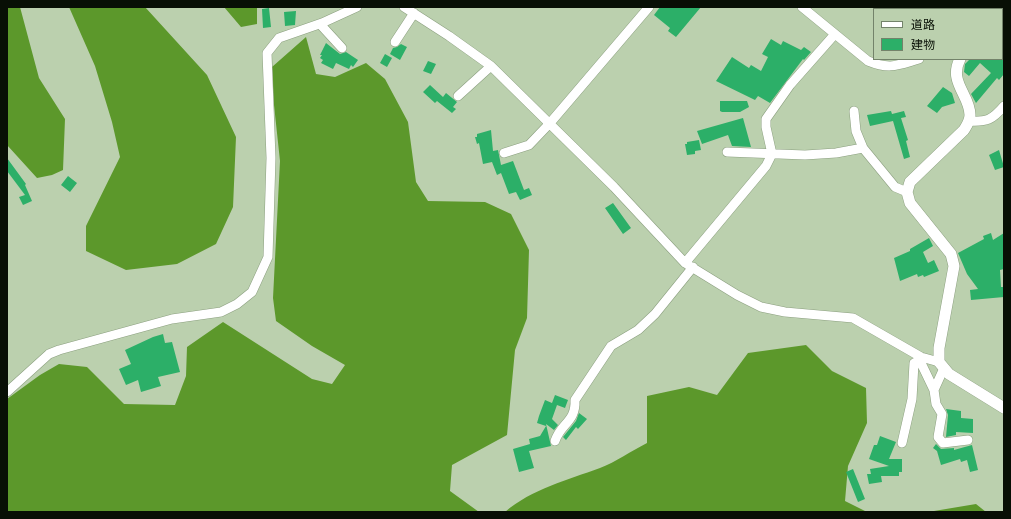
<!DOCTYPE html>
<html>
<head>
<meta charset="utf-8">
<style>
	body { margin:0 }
	#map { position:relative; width:1011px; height:519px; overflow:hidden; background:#bbd0ae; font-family:"Space Grotesk","Noto Sans JP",sans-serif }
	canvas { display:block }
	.frame { position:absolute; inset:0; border:8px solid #080f05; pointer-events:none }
	.legend { position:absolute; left:873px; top:8px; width:130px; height:52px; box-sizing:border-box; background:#bbd0ae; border:1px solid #73836a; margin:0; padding:5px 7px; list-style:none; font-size:12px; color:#080f05 }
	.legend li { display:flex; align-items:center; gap:8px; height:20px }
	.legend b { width:20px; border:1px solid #73836a }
</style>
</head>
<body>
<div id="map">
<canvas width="1011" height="519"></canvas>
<div class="frame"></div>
<ul class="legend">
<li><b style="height:5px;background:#fff"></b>道路</li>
<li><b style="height:11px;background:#2caf68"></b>建物</li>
</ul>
</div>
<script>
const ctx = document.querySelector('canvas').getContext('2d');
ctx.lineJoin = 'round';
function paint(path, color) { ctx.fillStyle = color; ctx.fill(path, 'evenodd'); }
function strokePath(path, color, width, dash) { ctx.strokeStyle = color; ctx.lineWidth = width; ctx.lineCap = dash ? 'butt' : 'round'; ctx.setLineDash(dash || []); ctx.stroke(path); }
const forest = new Path2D(`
	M7 7H20L39 78 65 119 63 170 52 175 37 178 7 145Z
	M69 7H145L207 75 236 137 233 207 216 244 177 264 126 270 86 251V226L120 157 112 122 95 66Z
	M224 7H257V24L241 27Z
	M306 37 316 74 335 77 366 63 385 79 408 122 416 182 428 201 485 202 511 214 529 250 527 318 515 350 507 435 452 465 450 491 479 512H7V399L40 375 59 364 87 367 124 404 175 405 186 376 187 347 223 322 312 379 332 384 345 365 312 346 276 321 273 298 280 161 274 105 272 67Z
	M806 345 832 371 866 388 867 423 848 466 845 501 867 512H505C532 489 567 480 600 468 616 462 631 451 647 443V396L689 387 717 395 748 353Z
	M976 504 986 512H928Z`);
const building = new Path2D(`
	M660 7H701L676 37 668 31 670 28 654 15Z
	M269 8 271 27 263 28 262 9Z
	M296 11 295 25 285 26 284 12Z
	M771 39 781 45 783 41 801 50 804 47 811 52 804 60 803 59 770 103 758 96 755 100 716 81 732 57 749 68 751 65 761 71 768 57 762 54Z
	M326 43 340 54 346 52 358 60 353 67 351 65 349 69 336 63 333 69 321 63 323 60 320 58 322 55H320Z
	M401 44 407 47 400 60 390 54 393 48 397 47Z
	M385 54 392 58 387 67 380 63Z
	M970 59H1004V74L999 80 997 78 976 103 971 94 991 73 980 63 969 76 964 72 965 64Z
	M428 61 436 64 431 74 423 71Z
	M430 85 443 97 446 93 457 102 453 107 456 109 452 113 437 101 435 103 423 92Z
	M943 87 952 93 955 103 942 107 937 113 927 106Z
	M720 101H747L749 107 740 112H722L720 111Z
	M891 111 892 114 904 111 906 117 901 118 908 140 906 141 910 157 904 159 893 121 870 126 867 115Z
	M743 118 751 147 732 146 728 135 702 144 697 131Z
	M491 130 493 151 498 150 501 165 513 161 524 190 529 188 532 195 520 200 516 192 509 194 501 173 497 175 492 162 483 164 479 143 477 144 475 137H477V134Z
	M699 140 701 150 695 151V154L687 155 685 144H687V142Z
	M999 150 1004 167 995 170 989 155Z
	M7 158 26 184 25 185 32 201 23 205 19 197 25 195 7 171Z
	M68 176 77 183 70 192 61 185Z
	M613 203 631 228 623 234 605 208Z
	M991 233 993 240 1004 233V269L1000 270 1001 287H1004V297L971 300 970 290 978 289 967 274 958 253 984 239 983 236Z
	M929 238 933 246 923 252 928 263 934 260 939 271 924 277 923 275 918 277 917 274 900 281 894 258 910 251V249Z
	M163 334 165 343 172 342 180 372 158 377 161 386 141 392 138 380 126 385 119 369 131 364 125 350 153 337Z
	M555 395 568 400 565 408 557 405 552 419 558 425 554 430 546 424 551 446 529 451 534 468 519 472 513 449 530 444 529 439 540 436 546 426 537 423 539 416 545 400 552 403Z
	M946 409 961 411V418L973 419V433L956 432V435L946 437 948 415Z
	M579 413 587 419 578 429 576 427 566 440 563 437 576 421Z
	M880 436 896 442 889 459H902V472H899V476H881L882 482 869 484 867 474H871L870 469 889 466 869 459 874 445H877Z
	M936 444 941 449 954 448V450L972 445 978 470 970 472 967 460 961 462 960 459 941 465 937 451 933 448Z
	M853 469 865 499 858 502 846 472Z`);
const minor = new Path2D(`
	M404 7 449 36 491 66 614 187 685 263 737 295 761 307 785 312 853 318 921 357 939 362
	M802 7 868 61C890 70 898 65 919 59
	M320 24 342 48
	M395 42 414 13
	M458 96 491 66
	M854 111 856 131 863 148 895 187 907 192
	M969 121C987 122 992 120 1004 106
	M727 152 805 155 836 153 863 148
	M504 153 529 145 550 123 649 7
	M685 263 766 166 772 154 766 127V119L790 85 835 34
	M944 368 934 390 936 404 942 414 938 437 943 443 968 440
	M7 392 49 354 59 350 172 319 221 312 237 304 252 292 268 257 271 158 267 53 279 38 322 23 357 7
	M555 441C561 423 576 422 575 400L611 346 638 330 655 314 693 267
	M902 443 912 399 914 363 918 361 922 365 934 390`);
const tertiary = new Path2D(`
	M998 9 1000 7
	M960 59C948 82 970 95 970 115 970 121 967 125 964 130L910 182 907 192 910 203 951 254 954 266 939 348V362L949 374 1004 408`);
paint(forest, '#5c982b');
paint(building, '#2caf68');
strokePath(minor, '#8b9f7f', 10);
strokePath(tertiary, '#8b9f7f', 12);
strokePath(minor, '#fff', 9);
strokePath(tertiary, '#fff', 11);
</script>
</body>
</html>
